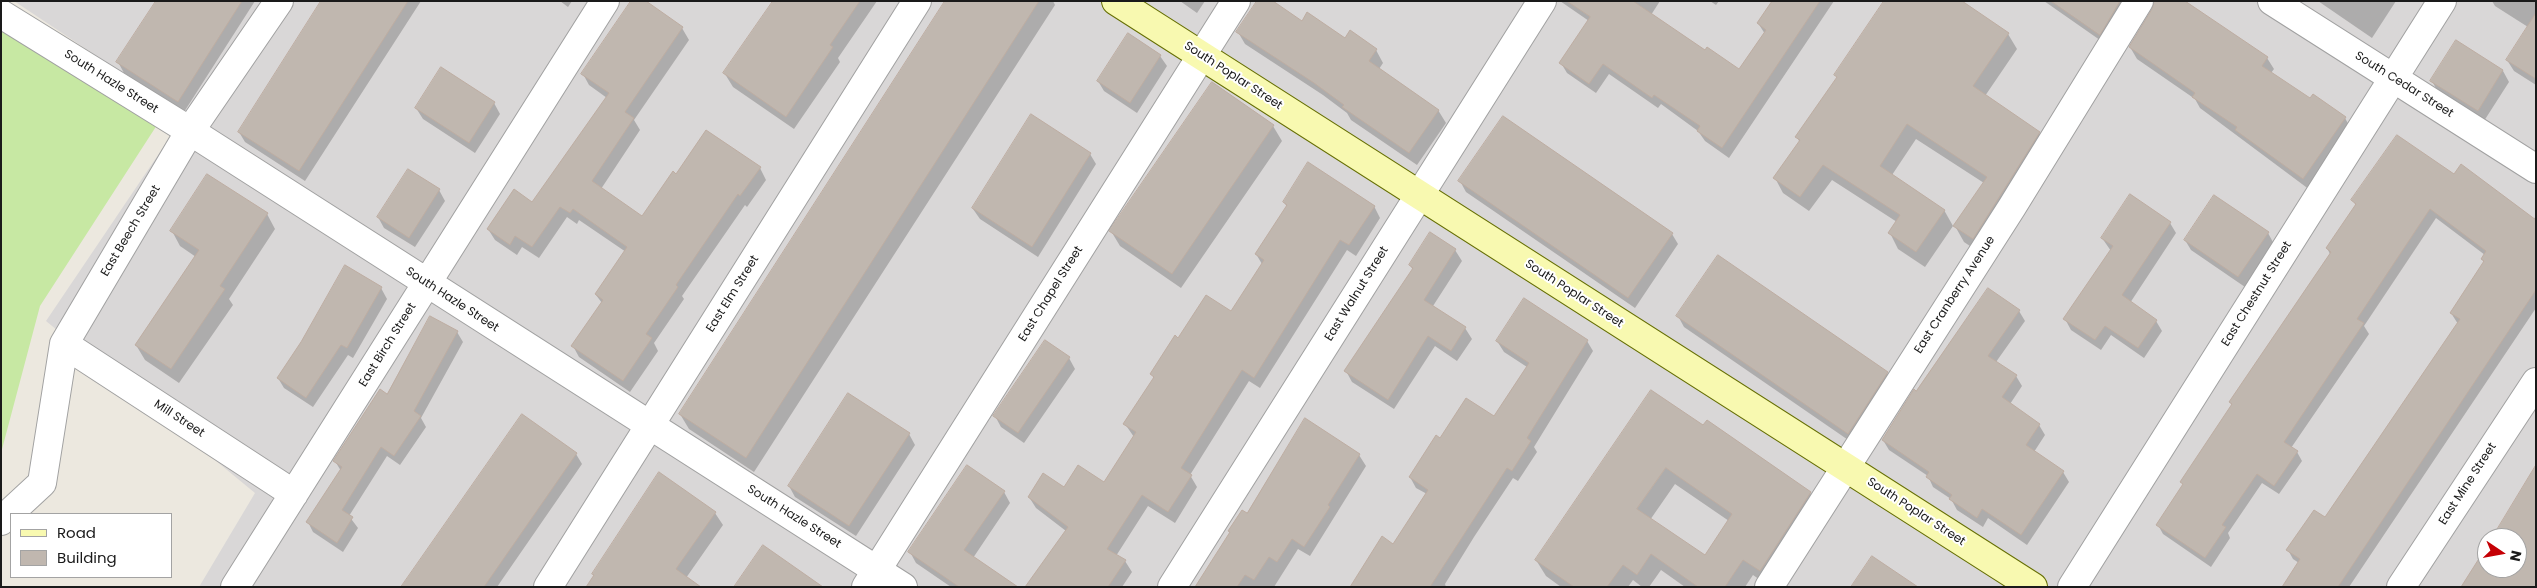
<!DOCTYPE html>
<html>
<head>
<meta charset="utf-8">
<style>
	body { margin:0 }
	#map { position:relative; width:2537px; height:588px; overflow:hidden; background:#ece8df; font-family:Poppins,sans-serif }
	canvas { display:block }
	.frame { position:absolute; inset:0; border:2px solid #1a1a1a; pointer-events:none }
	.legend { position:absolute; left:10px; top:513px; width:162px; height:65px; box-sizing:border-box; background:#fff; border:1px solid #a3a3a3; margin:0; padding:6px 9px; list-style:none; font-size:15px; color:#1a1a1a }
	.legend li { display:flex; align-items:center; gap:10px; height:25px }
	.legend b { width:25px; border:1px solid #a3a3a3 }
	.north { position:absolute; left:2477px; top:528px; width:50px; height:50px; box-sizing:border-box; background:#fff; border:1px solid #a3a3a3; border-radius:50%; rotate:102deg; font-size:14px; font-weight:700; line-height:20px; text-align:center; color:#1a1a1a }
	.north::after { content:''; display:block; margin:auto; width:18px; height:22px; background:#c50005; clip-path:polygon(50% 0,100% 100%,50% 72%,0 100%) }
</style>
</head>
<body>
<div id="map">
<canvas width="2537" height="588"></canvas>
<div class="frame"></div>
<ul class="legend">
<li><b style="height:6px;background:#f8f9b0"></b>Road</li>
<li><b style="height:14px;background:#c0b7af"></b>Building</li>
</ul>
<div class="north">N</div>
</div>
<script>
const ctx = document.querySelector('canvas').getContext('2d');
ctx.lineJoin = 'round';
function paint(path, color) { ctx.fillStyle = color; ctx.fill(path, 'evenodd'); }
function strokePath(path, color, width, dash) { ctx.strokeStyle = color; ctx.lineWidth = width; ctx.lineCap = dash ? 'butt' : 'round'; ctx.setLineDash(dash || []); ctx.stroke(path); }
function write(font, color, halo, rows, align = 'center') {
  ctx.font = font + ' Poppins,sans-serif'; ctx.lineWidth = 4; ctx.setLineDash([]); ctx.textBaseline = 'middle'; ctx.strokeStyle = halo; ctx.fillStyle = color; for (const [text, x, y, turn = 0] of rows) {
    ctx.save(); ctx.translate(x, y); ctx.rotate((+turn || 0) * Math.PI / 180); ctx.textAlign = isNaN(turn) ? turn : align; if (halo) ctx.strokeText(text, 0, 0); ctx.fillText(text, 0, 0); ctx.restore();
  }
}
const residential = new Path2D(`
	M14 1H2536V587H199L255 493 46 321 185 115ZM2487 538H2517V568H2487Z`);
const grass = new Path2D(`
	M1 28 157 125 40 306 1 453Z`);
const shadow = new Path2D(`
	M157 1H255L184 112 124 73 118 62Z
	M323 1H421L305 181 245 142 239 132Z
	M560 1H572L568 7Z
	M779 1H877L838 58 840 62 794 129 733 87 725 74Z
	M946 1H1053L1055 5 754 472 689 429 680 414Z
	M1180 1H1205L1197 13Z
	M1560 1H1660L1651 15 1705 52 1739 71 1765 34 1758 23 1773 1H1834L1729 158 1705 141 1698 131 1661 104 1658 108 1609 74 1596 93 1567 73 1561 63 1589 21Z
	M1710 1H1719L1716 5Z
	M2044 1H2136L2107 45Z
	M2318 1H2396L2372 38Z
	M2492 1H2536V85L2514 71 2507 60 2528 27 2495 6Z
	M1302 23 1376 50 1383 63 1379 69 1438 110 1446 123 1417 165 1351 120 1347 113 1323 95 1245 44 1238 32Z
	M682 28 689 40 634 120 640 130 601 189 642 217 677 175 760 168 766 180 747 207 745 205 682 296 684 299 654 343 658 351 630 392 579 357 573 346 602 303 596 295 626 252 579 220 577 224 567 217 539 258 522 247 517 255 495 240 488 229 532 204 607 98 589 85 583 74Z
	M2008 34 2017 49 1985 96 2039 133 2048 149 1982 254 1964 242 1955 226 1984 183 1916 139 1892 175 1944 210 1953 226 1925 267 1898 249 1890 233 1897 222 1832 180 1809 211 1783 193 1775 178 1800 143 1797 137 1838 78 1836 75Z
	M2457 42 2503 71 2509 82 2484 121 2438 92 2432 81Z
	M2130 47 2267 58 2274 69 2271 73 2310 100 2345 118 2351 129 2310 190 2200 108 2195 99 2137 59Z
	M1160 56 1167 66 1137 113 1104 91 1098 81Z
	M494 103 500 114 475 153 423 119 416 108Z
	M1273 126 1282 141 1181 288 1120 246 1111 231Z
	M1090 154 1096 164 1038 257 980 219 973 209Z
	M2454 176 2533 220 2536 216V308L2349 587H2283L2299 563 2293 559 2288 550 2325 519 2458 324 2451 313 2484 263 2482 259 2485 255 2436 218 2364 326 2369 334 2291 448 2297 452 2302 461 2279 494 2262 483 2228 533 2230 538 2211 567 2163 534 2158 525 2184 486 2182 482 2232 406 2230 402 2330 254 2327 248 2356 206 2353 200Z
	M1460 181 1672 234 1678 244 1635 308 1466 192Z
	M439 190 445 201 415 247 384 228 378 217Z
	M1284 202 1374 206 1380 218 1356 256 1347 250 1260 388 1249 381 1190 475 1197 487 1175 523 1148 506 1116 556 1125 561 1132 572 1122 587H1026L1066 531 1036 508 1029 497 1065 488 1104 483 1134 437 1125 424 1154 379 1152 374 1179 340 1231 313 1262 264 1256 254 1287 207Z
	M267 214 275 229 229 299 233 305 179 383 145 360 136 345 196 257 180 246 172 231Z
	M2170 223 2176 233 2130 303 2156 321 2162 331 2144 358 2111 335 2101 350 2071 330 2065 319 2111 251 2102 238Z
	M2268 233 2274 244 2245 287 2191 250 2185 240Z
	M1431 234 1455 250 1462 261 1433 306 1465 328 1472 339 1457 361 1435 346 1394 409 1352 382 1346 371 1413 270 1410 265Z
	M381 288 387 299 353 358 348 355 313 407 284 388 278 378Z
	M2019 311 2025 321 1996 362 2016 376 2022 386 2010 404 2039 425 2045 435 2034 452 2063 472 2069 482 2027 545 1988 518 1983 527 1957 510 1951 499 1933 487 1928 476 1889 450 1883 440 1916 393Z
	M1678 316 1887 373 1893 383 1854 444 1684 327Z
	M457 332 463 342 421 418 426 427 400 465 387 456 349 516 358 528 343 552 313 532 308 522 341 471 335 461 388 396Z
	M1497 341H1587L1593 351 1534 447 1537 452 1518 481 1513 478 1474 537 1445 584 1446 587H1352L1393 545 1427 494 1416 488 1410 477 1440 439 1494 418 1527 367 1504 352Z
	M1069 358 1075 369 1024 443 1001 427 995 416Z
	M1305 420 1359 455 1366 466 1310 556 1298 549 1274 587H1197L1247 515Z
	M1703 427 1810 493 1820 509 1770 587 1753 575 1745 587H1685L1661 570 1649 587H1642L1633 580 1628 587H1561L1546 576 1536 560ZM1675 484 1729 521 1705 557 1650 520Z
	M909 434 915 445 856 536 795 497 789 486Z
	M576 454 582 464 497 587H403Z
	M660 474 715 513 723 525 686 578 595 577 593 574Z
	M1004 492 1010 503 973 558 1016 587H951L916 563 910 552Z`);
const building = new Path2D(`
	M156 1H242L178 102 116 62Z
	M321 1H408L299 171 238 132Z
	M631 1H646L683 27 625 112 634 118 592 181 642 216 673 171 676 174 706 130 761 167 740 196 738 194 676 285 678 287 646 334 652 338 623 381 571 346 603 300 595 294 627 247 573 209 570 213 560 207 532 247 515 236 510 245 487 229 514 189 532 202 609 93 581 74Z
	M773 1H860L830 45 833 47 786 117 723 73Z
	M945 1H1039L746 458 679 414Z
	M1257 1H1273L1302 21 1307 12 1345 38 1350 30 1377 49 1369 61 1439 110 1409 153 1342 107 1344 105 1314 83 1236 32Z
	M1567 1H1633L1705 50 1707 47 1739 69 1766 30 1757 23 1772 1H1820L1722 148 1697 131 1700 126 1654 95 1652 98 1603 64 1589 84 1559 63 1590 17Z
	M1884 1H1962L2009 33 1973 86 2040 132 1973 239 1953 226 1987 177 1907 124 1880 166 1945 210 1916 252 1888 233 1900 215 1823 165 1800 197 1773 178 1800 140 1795 137 1837 77 1834 75Z
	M2051 1H2120L2100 35Z
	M2155 1H2185L2268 57 2262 66 2310 98 2313 94 2346 117 2303 179 2235 130 2237 127 2192 97 2195 93 2129 47 2152 9Z
	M2536 13V79L2506 60Z
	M1128 33 1161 55 1130 103 1097 81Z
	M2456 40 2503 70 2478 111 2430 81Z
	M441 67 495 102 469 143 415 108Z
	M1212 82 1274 125 1172 274 1109 231Z
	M1031 114 1091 153 1032 247 972 208Z
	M1503 116 1673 233 1628 298 1458 181Z
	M2397 135 2454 174 2461 164 2536 220V290L2338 587H2282L2300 559 2286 550 2314 510 2325 517 2364 460 2460 319 2450 313 2484 261 2481 259 2486 251 2430 209 2357 319 2364 323 2284 442 2298 451 2274 486 2257 474 2222 525 2226 527 2205 558 2156 525 2183 484 2180 482 2232 404 2229 402 2331 252 2326 248 2356 204 2351 200Z
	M1308 162 1375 206 1349 245 1340 240 1254 378 1242 370 1181 468 1192 475 1168 512 1142 495 1107 549 1126 560 1108 587H1025L1068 527 1028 497 1043 473 1064 487 1078 465 1104 482 1136 432 1123 424 1154 377 1150 374 1175 335 1178 338 1206 295 1231 311 1264 260 1255 254 1287 205 1283 202Z
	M408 169 440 189 409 238 377 217Z
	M207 174 268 213 220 286 225 289 171 369 135 345 199 250 170 231Z
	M2130 194 2171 222 2122 295 2157 320 2138 348 2105 326 2095 340 2063 319 2113 246 2101 238Z
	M2214 195 2269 232 2238 277 2184 240Z
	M1430 232 1456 249 1424 300 1466 327 1451 351 1428 336 1388 400 1344 371 1413 268 1409 265Z
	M1718 255 1888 372 1848 434 1676 316Z
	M345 265 382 287 347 348 341 345 306 398 277 378 301 342Z
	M1988 288 2020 310 1988 356 2017 375 2002 397 2040 424 2026 445 2064 471 2021 535 1982 509 1977 518 1949 499 1952 495 1926 477 1929 472 1882 440 1914 389 1916 391Z
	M1524 298 1588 340 1527 438 1531 441 1512 471 1507 468 1430 587H1350L1382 536 1393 544 1428 490 1409 477 1436 435 1440 438 1466 398 1494 416 1529 363 1496 341Z
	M430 316 458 331 414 411 421 416 394 456 381 447 342 510 353 517 337 543 306 522 342 467 333 461 380 389 387 394Z
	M1045 340 1070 357 1018 433 993 416Z
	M1651 390 1703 425 1707 420 1811 492 1760 571 1743 560 1725 587H1698L1651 554 1637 575 1623 565 1607 587H1574L1535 560ZM1666 468 1732 514 1705 555 1637 509Z
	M848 393 910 433 849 526 788 486Z
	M522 414 577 453 484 587H401Z
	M1305 418 1360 454 1328 505 1330 507 1304 547 1292 539 1277 562 1269 557 1254 580 1245 575 1237 587H1195L1230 532 1228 531 1242 510 1247 513Z
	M967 465 1005 491 964 550 1018 587H959L908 552Z
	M2536 465V587H2461L2487 546V568H2517V538H2492Z
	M659 472 716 512 676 569 701 587H586L594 575 592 574Z
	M763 545 823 587H734Z
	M1872 556 1918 587H1851Z`);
const street = new Path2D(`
	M2272 1 2536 169
	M1 14 190 131 903 587
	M64 344 294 494
	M1 521 42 483 64 344 190 131 279 1
	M235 587 605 1
	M548 587 917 1
	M866 587 1236 1
	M1172 587 1542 1
	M1769 587 2012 207 2139 1
	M2072 587 2442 1
	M2401 587 2536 382`);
const secondary = new Path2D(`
	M1116 1 2033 587`);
const streetNames = [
	["South Poplar Street",1233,76,33],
	["South Hazle Street",111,82,32],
	["South Cedar Street",2404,85,32],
	["East Beech Street",131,231,-59],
	["East Elm Street",733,294,-58],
	["East Chapel Street",1051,294,-58],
	["East Walnut Street",1357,294,-58],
	["South Poplar Street",1574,294,33],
	["East Chestnut Street",2257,294,-58],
	["East Cranberry Avenue",1955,295,-57],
	["South Hazle Street",452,300,33],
	["East Birch Street",388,345,-58],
	["Mill Street",179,419,33],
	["East Mine Street",2468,484,-57],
	["South Poplar Street",1916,512,33],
	["South Hazle Street",794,517,32]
];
paint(residential, '#d9d7d7');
paint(grass, '#c7e8a3');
paint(shadow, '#0003');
paint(building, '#c0b7af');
strokePath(building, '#beada2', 1);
strokePath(street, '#a1a1a1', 30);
strokePath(secondary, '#666f04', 30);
strokePath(street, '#fff', 28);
strokePath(secondary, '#f8f9b0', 28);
write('12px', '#1a1a1a', '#fff', streetNames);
</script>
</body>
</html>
